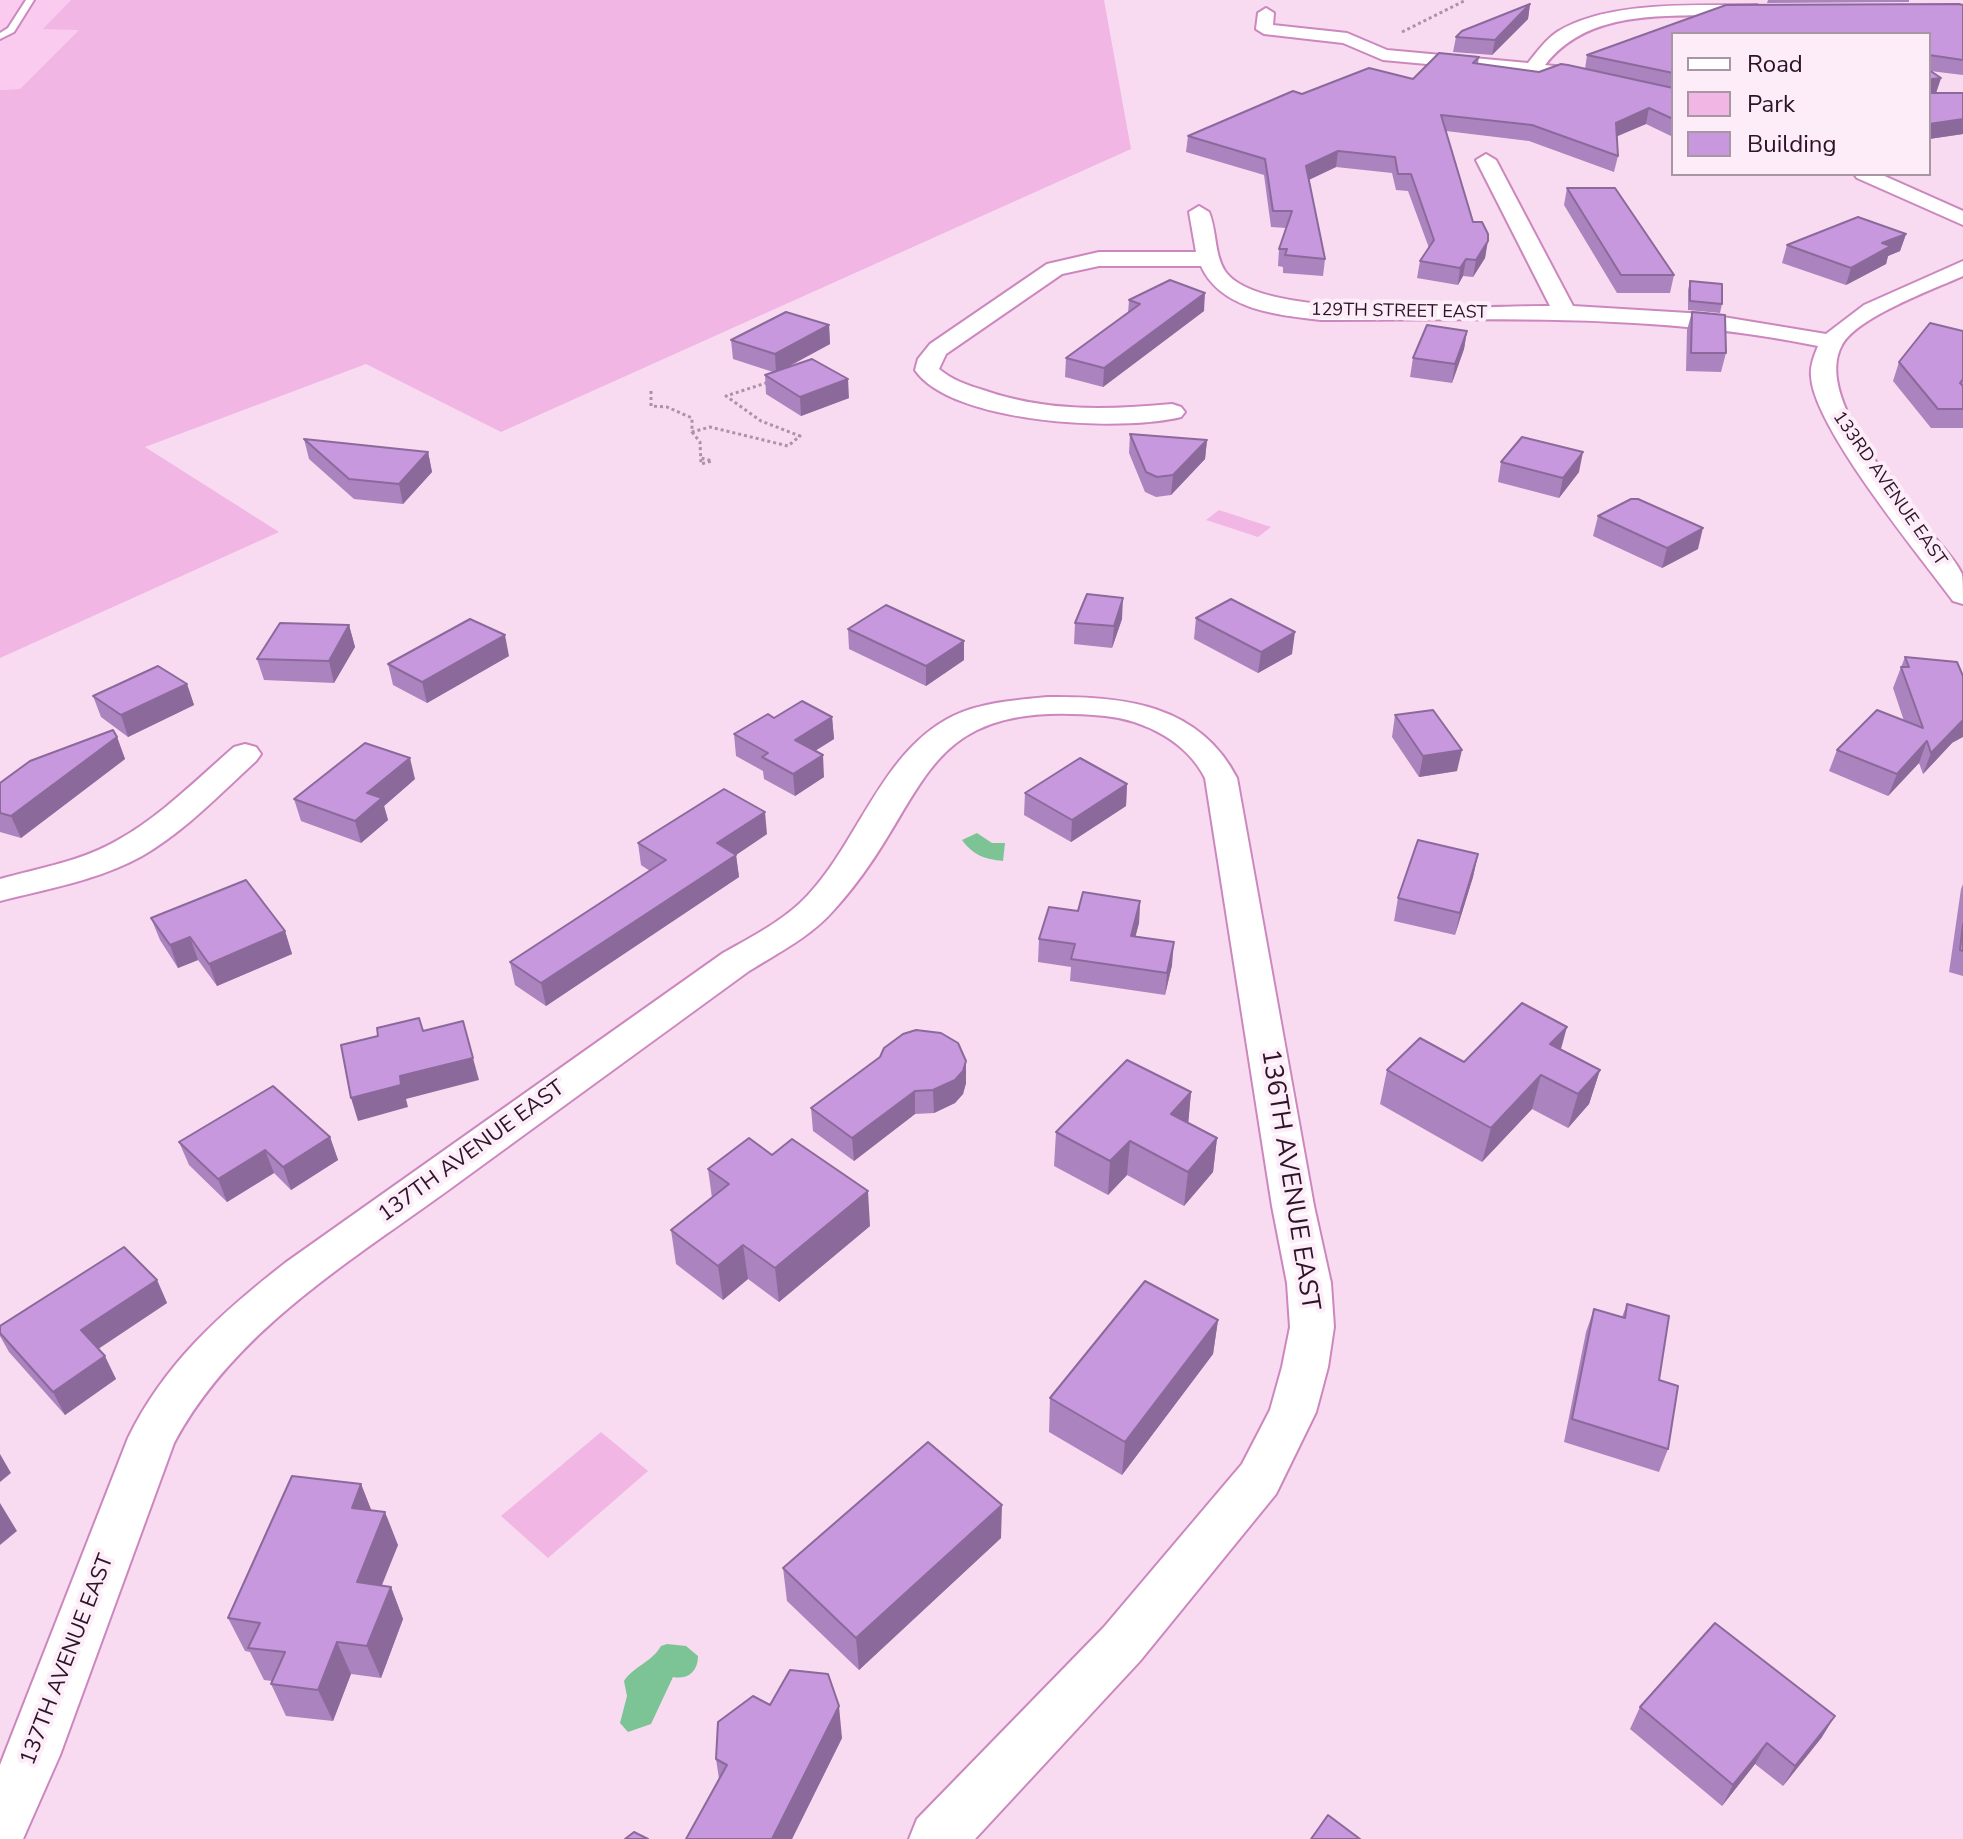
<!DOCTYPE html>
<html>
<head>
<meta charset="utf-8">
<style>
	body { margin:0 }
	#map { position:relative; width:1963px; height:1839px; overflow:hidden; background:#f8dbf1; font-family:"Nunito Sans",sans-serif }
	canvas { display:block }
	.legend { position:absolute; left:1671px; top:32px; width:260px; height:144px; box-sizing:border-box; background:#fcedf8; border:2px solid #a996a5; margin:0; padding:10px 14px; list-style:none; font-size:24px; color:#2d1328 }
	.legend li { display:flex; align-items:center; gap:16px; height:40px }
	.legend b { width:40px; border:2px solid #a996a5 }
</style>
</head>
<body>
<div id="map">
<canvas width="1963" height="1839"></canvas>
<ul class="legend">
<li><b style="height:10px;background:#fff"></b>Road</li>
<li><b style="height:22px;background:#f1b6e4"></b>Park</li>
<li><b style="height:22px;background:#c798dd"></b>Building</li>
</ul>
</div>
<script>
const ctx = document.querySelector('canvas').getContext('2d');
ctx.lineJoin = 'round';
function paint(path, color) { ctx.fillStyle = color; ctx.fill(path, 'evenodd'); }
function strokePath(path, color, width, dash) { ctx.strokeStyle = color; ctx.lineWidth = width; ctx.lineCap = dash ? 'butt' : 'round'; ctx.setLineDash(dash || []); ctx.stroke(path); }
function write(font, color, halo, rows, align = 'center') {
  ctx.font = font + ' "Nunito Sans",sans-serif'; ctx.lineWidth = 8; ctx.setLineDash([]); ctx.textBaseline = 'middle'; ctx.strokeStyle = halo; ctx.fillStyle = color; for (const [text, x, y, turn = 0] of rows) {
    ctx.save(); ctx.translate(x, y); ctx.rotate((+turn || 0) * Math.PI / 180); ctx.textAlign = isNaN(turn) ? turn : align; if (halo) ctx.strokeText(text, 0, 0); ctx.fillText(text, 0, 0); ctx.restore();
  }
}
const built = new Path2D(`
	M0 0H71L44 29H80L20 89 0 90Z`);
const green = new Path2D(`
	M71 0H1104L1131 149 501 432 366 364 145 447 279 532 0 658V90L20 89 79 30 43 29Z
	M1219 510 1271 527 1258 537 1206 520Z
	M601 1432 648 1471 548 1558 501 1516Z`);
const water = new Path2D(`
	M977 833 992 843H1005L1003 861C984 859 973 855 962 840Z
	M667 1644 686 1646 698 1656C698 1672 687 1680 673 1677L651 1724 628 1732 620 1723 627 1696 624 1681C634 1666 652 1662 661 1646Z`);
const path = new Path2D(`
	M1402 32 1466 0
	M651 391V406L667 407 692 418V432L710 427 788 446 800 436 761 421 726 396 769 382
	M692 432 700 442 701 464 712 461 701 458`);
const lane = new Path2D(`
	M26 0H34L14 32 0 39V33L8 28Z`);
const street = new Path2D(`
	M1757 5 1765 10 1763 13C1747 17 1729 15 1713 15 1653 16 1585 13 1545 65L1564 67 1567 71 1564 75 1558 76 1383 60 1343 43 1264 34 1256 29 1258 13 1266 8 1274 13 1273 25 1347 33 1387 50 1528 63C1537 52 1545 40 1557 32 1608 0 1698 6 1757 5Z
	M1486 154 1496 160 1573 306 1705 314 1826 334 1864 305 1963 261V276C1934 289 1857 317 1842 345 1814 395 1895 487 1924 525 1936 540 1954 557 1962 574 1963 581 1963 595 1963 604L1953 601C1920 556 1813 427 1811 376 1810 366 1814 356 1818 346 1654 312 1488 320 1321 320 1278 315 1221 310 1201 266H1099L1062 274 946 354 939 369C952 380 967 385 983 390 1046 412 1107 410 1172 404L1181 407 1185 412 1181 417C1121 432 952 424 915 370L918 359 930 344 1047 264 1099 252H1196L1189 212 1199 206 1209 212C1217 231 1214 254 1225 271 1260 323 1486 305 1550 306L1476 160Z
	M1854 174H1880L1963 211V225L1857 178Z
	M1048 697C1123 696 1199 704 1237 778L1314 1206 1331 1283 1334 1327 1328 1367 1316 1412 1276 1494 1140 1661 975 1839H909L917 1819 1104 1627 1242 1464 1270 1410 1282 1367 1290 1327 1287 1283 1272 1206 1205 778C1187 742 1145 720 1105 716 910 697 935 800 833 911 810 937 778 953 749 971 651 1043 552 1114 454 1186 353 1260 235 1329 174 1443L60 1755 23 1839H0V1765L128 1438C164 1364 221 1313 285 1263L723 953C753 936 785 920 808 895 859 841 882 751 953 716 983 702 1016 700 1048 697Z
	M245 744 256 747 261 754 256 761C220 794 185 831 142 856 99 880 47 889 0 901V879C40 868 82 861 118 840 161 816 197 779 234 747Z`);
const wall = new Path2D(`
	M1768 0H1909V2L1767 3Z
	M1530 4 1528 19 1492 55 1453 52 1456 37Z
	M1959 4 1963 5V75L1930 71 1941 78 1936 93H1963V134L1929 139V34H1673V137L1646 124 1616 137 1618 156 1614 172 1529 141 1446 131 1473 222H1482L1488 234 1485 258 1473 277 1463 276 1458 285 1417 278 1420 261 1429 248 1408 191 1396 190 1392 173 1336 167 1309 180 1325 259 1323 276 1283 273V267L1278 266 1279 249 1286 228 1271 227 1264 175 1186 152 1188 136 1293 91 1302 94 1369 68 1413 79 1439 53 1479 57 1478 64 1539 72 1561 64 1585 69 1587 55 1726 5Z
	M1567 188 1674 275 1670 293H1617L1564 205Z
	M1906 234 1900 251 1888 256 1886 264 1846 285 1782 263 1787 245Z
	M1690 281 1722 304 1720 313 1688 310V290Z
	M1129 300 1204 311 1103 387 1065 377 1066 358 1128 313Z
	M1692 312 1726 353 1721 372 1686 371 1687 330Z
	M829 325 830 344 788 367 849 398 801 416 766 394 765 375 773 372 733 359 731 340Z
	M1467 331 1464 349 1452 383 1410 377 1413 358Z
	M1963 331V428H1931L1893 381 1899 362Z
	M1130 434 1207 440 1205 459 1171 495 1156 497 1145 492 1129 453Z
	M304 439 428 452 432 472 403 504 354 499 309 459Z
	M1501 462 1579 472 1559 498 1498 482Z
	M1598 516 1698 549 1662 568 1593 536Z
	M1196 618 1292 654 1258 673 1194 639Z
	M1122 619 1112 648 1074 644 1075 623Z
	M349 625 355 647 334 683 264 680 257 659Z
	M848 629 964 660 926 686 849 649Z
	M509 656 427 703 393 685 388 664Z
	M1905 657 1952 743 1923 774 1919 763 1888 796 1829 771 1837 750 1904 721 1893 688Z
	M187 684 194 705 128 737 101 717 93 696Z
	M1395 715 1457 771 1419 777 1392 737Z
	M832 717 834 739 815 751 824 777 795 796 764 779 763 771 736 756 734 734 774 718Z
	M117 737 125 759 21 838 0 832V783Z
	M415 779 384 806 388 820 361 843 301 821 294 799Z
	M1127 784 1126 806 1071 842 1024 815 1025 793Z
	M767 834 736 855 739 877 546 1006 515 985 510 962 650 871 641 865 638 843Z
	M1478 854 1473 877 1455 935 1394 921 1398 898Z
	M1963 884V976L1949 972 1961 889Z
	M1140 901 1139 923 1135 936 1172 965 1165 995 1070 981 1071 967 1038 962 1039 939 1078 911Z
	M151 918 285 931 292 954 217 986 198 960 178 968 160 940Z
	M1561 1050 1600 1070 1589 1104 1568 1128 1532 1109 1482 1162 1380 1104 1387 1070 1464 1062Z
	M966 1061V1083L963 1094 955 1103 934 1113 915 1114 854 1161 813 1131 811 1108Z
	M1191 1092 1188 1123 1217 1138 1213 1172 1184 1206 1127 1175 1108 1195 1054 1166 1056 1132Z
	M330 1137 338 1160 291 1190 274 1173 227 1202 189 1165 179 1142Z
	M772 1155 870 1226 779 1302 748 1279 723 1300 676 1264 671 1230 712 1198 708 1169Z
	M157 1280 167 1303 98 1349 116 1379 65 1415 9 1352 0 1336V1326Z
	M1627 1304 1659 1380 1668 1449 1659 1472 1564 1442 1586 1332 1594 1309 1622 1317Z
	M1218 1320 1213 1354 1122 1475 1049 1432 1050 1398Z
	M361 1484 371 1510 398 1545 381 1585 391 1587 403 1619 381 1678 351 1674 333 1721 286 1716 271 1684 272 1681 264 1680 250 1652 245 1651 228 1618Z
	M1001 1538 859 1670 787 1601 783 1568Z
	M1640 1707 1822 1737 1783 1786 1755 1764 1722 1806 1630 1729Z
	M842 1738 792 1839H686L719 1779 716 1759Z`);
const shadedWall = new Path2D(`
	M1530 4 1528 19 1492 55 1495 40Z
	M1941 78 1936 93 1929 94 1932 79Z
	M1649 108 1646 124 1612 138 1616 123Z
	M1963 119V134L1929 139V124Z
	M1338 151 1336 167 1304 182 1306 166Z
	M1906 234 1900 251 1888 256 1886 264 1846 285 1851 268 1882 243Z
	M1488 241 1485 258 1473 277 1476 260Z
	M1466 259 1463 276 1458 285 1460 268Z
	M1205 293 1204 311 1103 387 1104 368Z
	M829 325 830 344 776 373 775 354Z
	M1467 331 1464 349 1452 383 1455 364Z
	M848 379 849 398 801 416 800 397Z
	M1207 440 1205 459 1171 495 1173 475Z
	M428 452 432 472 403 504 399 484Z
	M1583 452 1579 472 1559 498 1563 478Z
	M1703 528 1698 549 1662 568 1667 548Z
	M1123 598 1122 619 1112 648 1114 626Z
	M349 625 355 647 334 683 329 661Z
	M1295 632 1292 654 1258 673 1261 652Z
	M505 635 509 656 427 703 422 682Z
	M964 641V660L926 686V666Z
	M187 684 194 705 128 737 121 715Z
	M832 717 834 739 797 762 795 740Z
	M1963 720V737L1952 743 1923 774 1931 753Z
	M117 737 125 759 21 838 11 816Z
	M1927 741 1919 763 1888 796 1897 774Z
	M1462 750 1457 771 1419 777 1423 756Z
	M823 755 824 777 795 796 793 774Z
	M410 758 415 779 384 806 388 820 361 843 355 821 367 793Z
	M1127 784 1126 806 1071 842 1072 820Z
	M765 812 767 834 736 855 739 877 546 1006 541 983 717 843Z
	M1478 854 1473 877 1455 935 1460 913Z
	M1140 901 1139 923 1130 958 1131 936Z
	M285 931 292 954 217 986 209 964Z
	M190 937 198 960 178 968 170 945Z
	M1174 942 1172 965 1165 995 1167 973Z
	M1567 1027 1558 1060 1550 1044Z
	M473 1058 479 1080 406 1099 408 1107 358 1121 351 1098 400 1076Z
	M966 1061V1083L963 1094 955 1103 934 1113 933 1090Z
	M1600 1070 1589 1104 1568 1128 1578 1094Z
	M1541 1075 1532 1109 1482 1162 1491 1128Z
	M915 1091V1114L854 1161 852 1138Z
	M1191 1092 1188 1126 1171 1114Z
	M330 1137 338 1160 291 1190 283 1167Z
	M1217 1138 1213 1172 1184 1206 1188 1172Z
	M1130 1141 1127 1175 1108 1195 1110 1161Z
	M265 1150 274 1173 227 1202 218 1179Z
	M868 1191 870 1226 779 1302 775 1268Z
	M743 1245 748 1279 723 1300 718 1266Z
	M157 1280 167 1303 92 1353 81 1330Z
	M1218 1320 1213 1354 1122 1475 1125 1442Z
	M105 1356 116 1379 65 1415 53 1392Z
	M0 1454 11 1473 0 1482Z
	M361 1484 374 1517 352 1508Z
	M0 1503 17 1531 0 1545Z
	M1002 1505 1001 1538 859 1670 856 1638Z
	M385 1512 398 1545 370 1615 357 1582Z
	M391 1587 403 1619 381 1678 367 1646Z
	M337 1642 351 1674 333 1721 318 1690Z
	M839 1706 842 1738 792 1839H772Z
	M1835 1716 1822 1737 1783 1786 1795 1766Z
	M1767 1743 1755 1764 1722 1806 1733 1785Z`);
const building = new Path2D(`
	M1530 4 1495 40 1456 37 1462 31Z
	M1959 4 1963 5V60L1929 55V34H1673V73L1587 55 1726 5Z
	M1439 53 1479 57 1473 63 1539 72 1561 64 1568 65 1673 88V119L1649 108 1616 123 1618 156 1532 125 1441 115 1473 222H1482L1488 234V241L1476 260 1466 259 1460 268 1420 261 1434 240 1411 174H1398L1395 157 1338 151 1306 166 1325 259 1285 255 1287 249H1279L1292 211H1273L1265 159 1188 136 1293 91 1302 94 1369 68 1413 79Z
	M1929 70 1941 78 1932 79V93H1963V119L1929 124Z
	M1567 188H1615L1674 275H1621Z
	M1858 217 1906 234 1882 243 1891 246 1851 268 1787 245Z
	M1170 280 1205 293 1104 368 1066 358 1140 304 1129 300Z
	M1690 281 1722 284V304L1690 301Z
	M786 312 829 325 775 354 731 340Z
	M1692 312 1725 315 1726 353H1691Z
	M1930 323 1963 331V379L1960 383 1963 386V409H1938L1899 362Z
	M1427 325 1467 331 1455 364 1413 358Z
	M812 359 848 379 800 397 765 375Z
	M1130 434 1207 440 1173 475 1157 477 1146 472Z
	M1522 437 1583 452 1563 478 1501 462Z
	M304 439 428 452 399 484 349 479Z
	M1631 499H1638L1703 528 1667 548 1598 516Z
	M1087 594 1123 598 1114 626 1075 623Z
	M1231 599 1295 632 1261 652 1196 618Z
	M886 605 964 641 926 666 848 629Z
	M470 619 505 635 422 682 388 664Z
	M280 623 349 625 329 661 257 659Z
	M1905 657 1957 662 1963 676V720L1931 753 1927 741 1897 774 1837 750 1877 710 1923 728 1901 667H1909Z
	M158 666 187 684 121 715 93 696Z
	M802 701 832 717 795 740 823 755 793 774 762 757 768 753 734 734 768 714 774 718Z
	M1433 710 1462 750 1423 756 1395 715Z
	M113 730 117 737 11 816 0 813V783L30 761Z
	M365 743 410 758 367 793 382 798 355 821 294 799Z
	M1080 758 1127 784 1072 820 1025 793Z
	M724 789 765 812 717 843 736 855 541 983 510 962 666 860 638 843Z
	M1418 840 1478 854 1460 913 1398 898Z
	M246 880 285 931 209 964 190 937 170 945 151 918Z
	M1083 892 1140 901 1131 936 1174 942 1167 973 1071 959 1075 944 1039 939 1049 907 1078 911Z
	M1963 924V951L1960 950Z
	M1522 1003 1567 1027 1550 1044 1600 1070 1578 1094 1541 1075 1491 1128 1387 1070 1420 1038 1464 1062Z
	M419 1018 423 1031 463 1021 473 1058 400 1076 401 1085 351 1098 341 1045 378 1036 377 1028Z
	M916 1030 941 1033 958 1043 966 1061 963 1071 955 1080 933 1090 915 1091 852 1138 811 1108 880 1057 884 1048 903 1034Z
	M1127 1060 1191 1092 1171 1114 1217 1138 1188 1172 1130 1141 1110 1161 1056 1132Z
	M273 1086 330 1137 283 1167 265 1150 218 1179 179 1142Z
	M749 1138 772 1155 792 1139 868 1191 775 1268 743 1245 718 1266 671 1230 729 1184 708 1169Z
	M124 1247 157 1280 81 1330 105 1356 53 1392 0 1333V1326Z
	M1145 1281 1218 1320 1125 1442 1050 1398Z
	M1627 1304 1669 1316 1659 1380 1678 1386 1668 1449 1572 1419 1594 1309 1625 1318Z
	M928 1442 1002 1505 856 1638 783 1568Z
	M292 1476 361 1484 352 1508 385 1512 357 1582 391 1587 367 1646 337 1642 318 1690 271 1684 285 1652 248 1648 260 1623 228 1618Z
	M1715 1623 1835 1716 1795 1766 1767 1743 1733 1785 1640 1707Z
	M790 1670 828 1674 839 1706 772 1839H686L727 1765 716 1759 718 1722 753 1696 770 1705Z
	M1328 1815 1360 1839H1311Z
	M634 1832 648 1839H625Z`);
const farStreetnames = [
	["129TH STREET EAST",1399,312,1],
	["133RD AVENUE EAST",1889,489,55]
];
const streetNames = [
	["137TH AVENUE EAST",472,1152,-36],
	["137TH AVENUE EAST",68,1660,-69]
];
const nearStreetnames = [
	["136TH AVENUE EAST",1289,1180,81]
];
paint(built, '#facaef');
paint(green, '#f1b6e4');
paint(water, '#7cc495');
strokePath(lane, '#cc88be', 4);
strokePath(street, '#cc88be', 4);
strokePath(path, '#ad91a7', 3, [3, 3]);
paint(lane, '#fff');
paint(street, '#fff');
paint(wall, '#ab83be');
paint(shadedWall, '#8b6a9b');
paint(building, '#c798dd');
strokePath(building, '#8b6a9b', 2);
write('18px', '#2d1328', '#fcedf8', farStreetnames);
write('22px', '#2d1328', '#fcedf8', streetNames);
write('26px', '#2d1328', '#fcedf8', nearStreetnames);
</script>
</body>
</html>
